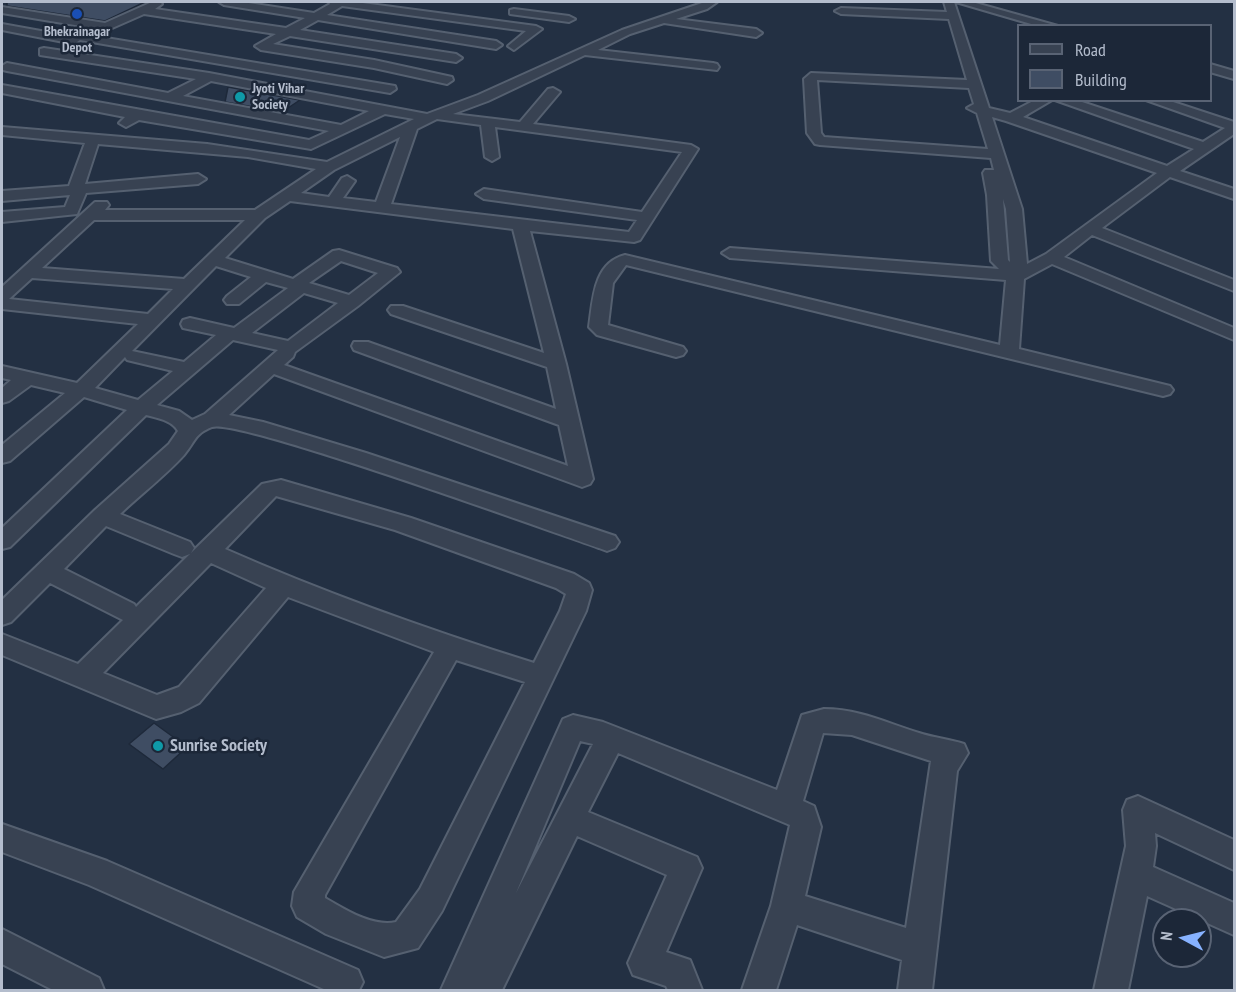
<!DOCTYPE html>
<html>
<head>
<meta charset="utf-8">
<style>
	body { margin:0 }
	#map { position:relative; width:1236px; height:992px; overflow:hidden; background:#233043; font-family:"PT Sans Narrow",sans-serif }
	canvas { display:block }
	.frame { position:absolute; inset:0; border:3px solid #b4bdcd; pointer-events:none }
	.legend { position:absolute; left:1017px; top:24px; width:195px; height:78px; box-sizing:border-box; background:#1c2738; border:2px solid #596374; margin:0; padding:8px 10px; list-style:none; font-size:18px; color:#b4bdcd }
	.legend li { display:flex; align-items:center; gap:12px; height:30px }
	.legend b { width:30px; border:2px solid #596374 }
	.north { position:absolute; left:1152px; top:908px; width:60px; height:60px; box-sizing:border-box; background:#1c2738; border:2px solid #596374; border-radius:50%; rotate:277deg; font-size:16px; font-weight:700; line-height:24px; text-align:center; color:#b4bdcd }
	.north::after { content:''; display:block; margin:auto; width:21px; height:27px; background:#87b2ff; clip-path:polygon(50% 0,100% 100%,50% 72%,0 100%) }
</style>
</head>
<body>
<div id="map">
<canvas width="1236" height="992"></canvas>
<div class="frame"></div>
<ul class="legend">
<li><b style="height:8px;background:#384252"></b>Road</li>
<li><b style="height:16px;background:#3f4d63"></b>Building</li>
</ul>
<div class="north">N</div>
</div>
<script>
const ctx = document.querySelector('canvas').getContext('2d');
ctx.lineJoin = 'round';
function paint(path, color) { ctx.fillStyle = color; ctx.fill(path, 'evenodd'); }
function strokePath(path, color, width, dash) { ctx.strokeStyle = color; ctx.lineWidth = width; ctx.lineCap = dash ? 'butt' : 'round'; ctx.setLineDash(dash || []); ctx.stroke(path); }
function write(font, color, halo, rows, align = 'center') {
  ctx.font = font + ' "PT Sans Narrow",sans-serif'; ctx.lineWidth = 5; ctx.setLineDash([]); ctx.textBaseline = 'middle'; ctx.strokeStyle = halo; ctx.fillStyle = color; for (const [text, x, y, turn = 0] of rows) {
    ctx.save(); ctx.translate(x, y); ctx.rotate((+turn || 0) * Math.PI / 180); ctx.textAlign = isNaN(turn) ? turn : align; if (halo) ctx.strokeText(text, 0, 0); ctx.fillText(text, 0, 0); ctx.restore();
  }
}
const building = new Path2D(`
	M7 2H145L105 21 7 6Z
	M228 87 300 100 282 112 225 102Z
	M154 723 187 747 163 769 129 744Z`);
const minor = new Path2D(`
	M152 2H160L162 4 155 9 286 28 305 18 224 5 219 2H242L314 13 330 4 329 2H355L536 26 542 29 514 50 508 46 526 31 342 6 327 15 496 41 502 45 496 49 318 20 300 30 456 54 462 58 456 62 290 36 273 44 374 60 452 77 453 80 447 84 374 68 261 50 255 46 276 34 144 14 94 36 395 86 396 89 390 93 80 40 74 44 2 30V24L74 37 93 28 2 13V7L105 23Z
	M705 2H717L707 9 676 19 756 29 762 33 756 37 664 23 630 34 598 50 713 63 717 64 719 67 717 70 585 55 488 101 453 114 520 122 548 89 553 88 560 92 533 124 691 145 698 149 640 240 634 242 530 231 566 364 593 479 590 484 582 487 574 484 274 374 229 415 263 422 366 453 615 536 619 542 615 548 607 551 599 548C550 531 239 418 212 427 194 434 195 442 184 455 165 476 141 494 120 514L190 542 194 548 191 553 262 484 281 480 411 518 574 574 589 583 592 590 586 611 442 911 418 948 384 957 326 934 297 917 292 906 294 892 434 652 288 597 199 703 181 712 156 719 2 655V634L78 664 123 620 50 583 11 622 2 625V600L95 510 169 444 178 431C172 420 157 418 146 415L10 547 2 549V528L127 410 84 397 10 461 2 463V445L65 393 31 385 9 401 2 403V388L11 380 2 378V366L77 383 138 324 2 309V287L95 202H107L109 205 105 210H255L316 169 248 157 98 144 85 184 198 174 206 179 198 184 86 193 77 214 2 222V212L65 207 70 195 2 201V191L69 186 85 143 2 135V127L207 144 327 162 414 119 385 114 311 149 139 120 126 127 119 123 125 117 2 93V85L309 140 329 131 7 71 3 70 2 66 7 63 168 93 196 79 40 55V49L44 48 209 73 427 114 478 95 622 30ZM211 81 369 111 341 125 183 96ZM437 119 481 125 485 157 492 161 499 157 495 127 682 152 642 212 484 189 476 194 484 199 637 220 629 232 391 204 417 129ZM400 137 376 202 343 198 355 181 347 176 342 178 329 197 301 193 334 170ZM290 201 513 229 544 353 403 306H391L388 310 391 314 547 367 556 409 368 342H354L352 346 354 350 559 425 568 466 284 365 293 357 295 352 358 306 400 272 397 268 339 250 333 251 293 279 225 258 265 218ZM94 220H245L184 279 42 268ZM341 261 378 273 349 295 309 283ZM216 266 251 277 227 296 224 300 227 304H239L266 282 288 288 234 328 190 318 183 320 181 324 183 328 216 335 184 362 132 351ZM32 278 173 289 148 314 9 299ZM304 293 338 303 288 341 252 333ZM233 340 278 350 205 414 192 420 179 411 157 405ZM125 357 127 360 173 371 138 400 95 388ZM276 496 395 530 556 588 566 594 560 611 534 663C429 630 325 593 225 549ZM106 526 174 554 182 557 190 554 136 607 134 604 64 569ZM211 563 266 588 179 687 157 695 103 673ZM456 660 525 682 420 889 396 922C372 927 346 910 325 898V895Z
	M944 2H954L989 108 1010 113 1035 100H1052L1023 117 1167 166 1194 149 1055 100H1076L1203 142 1225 128 1146 100H1167L1234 122V134L1180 171 1234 189V199L1170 177 1102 228 1234 280V291L1092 235 1064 257 1234 328V340L1052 264 1024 279 1019 349 1170 386 1173 390 1170 394 1163 396 626 265 613 283 608 325 683 347 686 351 683 355 676 357 597 335 589 327C593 300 593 263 625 255L1000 345 1006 280 730 258 722 253 730 248 999 269 991 261 987 195 983 173 985 170H994L991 158 820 145 815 144 807 133 804 79 811 73 967 80 949 19 841 14 835 11 841 8 947 12ZM817 80 969 88 974 104 967 108 977 113 988 149 824 137 821 133ZM992 117 1006 121 1157 173 1046 254 1027 264 1022 209ZM1003 199 1006 209 1010 262 1008 260Z
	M956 2H972L1058 26H1038Z
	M514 9 569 16 575 19 569 22 510 14V10Z
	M1210 64 1234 71V79L1210 72Z
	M824 709C858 709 887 723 919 733 934 738 949 739 964 744L968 753 957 771 932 990H898L902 960 797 925 776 990H742L771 906 790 825 618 753 588 812 697 857 702 868 666 952 690 960 702 990H668L666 986 633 975 628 963 667 875 577 836 502 990H441L563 719 573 715 603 722 777 790 802 715ZM823 733 852 735 931 761 906 928 805 896 821 827 814 806 803 801ZM580 741 593 744 516 893Z
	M1138 796 1234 840V870L1155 833 1156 846 1153 867 1234 903V935L1147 896 1128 990H1094L1126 846 1123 810 1127 800Z
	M2 824 107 861 358 970 363 982 359 990H326L89 885 2 852Z
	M2 929 99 978 104 990H53L2 964Z`);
const markers = [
	[77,14,6,"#1a4fb4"],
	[240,97,6,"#0f9aa8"],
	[158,746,6,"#0f9aa8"]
];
const farPoinames = [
	["Bhekrainagar",77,32],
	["Depot",77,48],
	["Jyoti Vihar",252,89,"left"],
	["Society",252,105,"left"]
];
const nearPoinames = [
	["Sunrise Society",170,746]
];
paint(building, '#3f4d63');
strokePath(building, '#1e293a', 1.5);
strokePath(minor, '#556070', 4);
paint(minor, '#384252');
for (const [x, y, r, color] of markers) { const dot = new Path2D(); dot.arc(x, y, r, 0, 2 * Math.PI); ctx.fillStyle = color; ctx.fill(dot); strokePath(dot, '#1c2738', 2); }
write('bold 14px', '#b4bdcd', '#1c2738', farPoinames);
write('bold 18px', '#b4bdcd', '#1c2738', nearPoinames, 'left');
</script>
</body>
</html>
